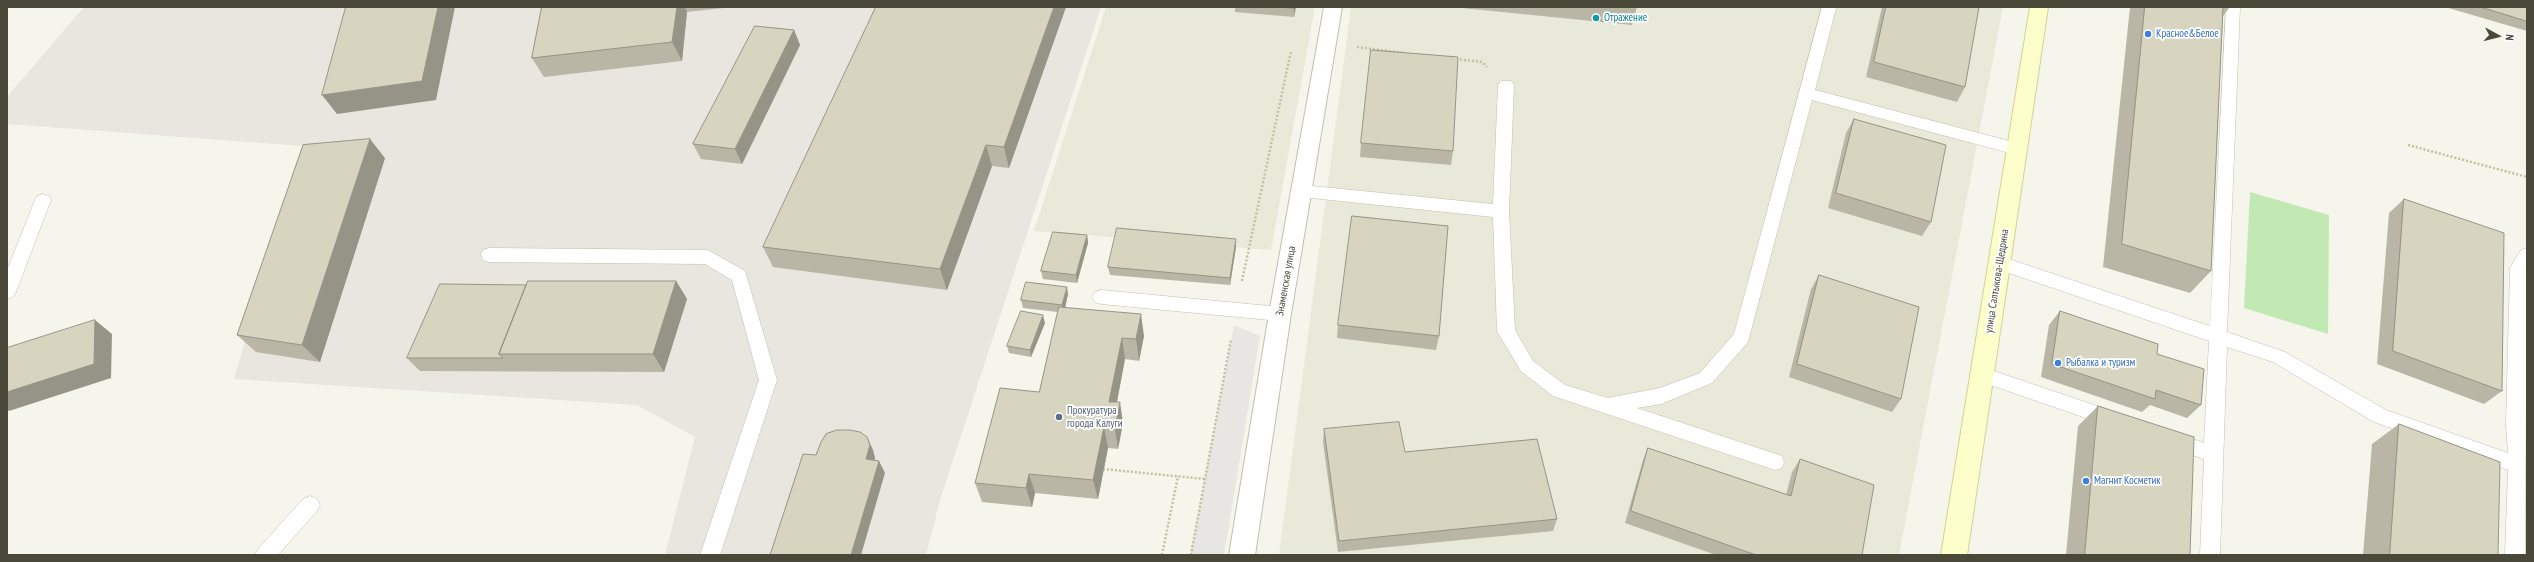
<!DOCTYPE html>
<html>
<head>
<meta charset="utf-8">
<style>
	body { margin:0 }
	#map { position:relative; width:2534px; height:562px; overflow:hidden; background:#f5f5eb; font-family:"PT Sans Narrow",sans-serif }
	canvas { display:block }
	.frame { position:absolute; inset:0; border:8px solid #4a4838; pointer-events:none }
	.north { position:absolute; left:2478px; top:16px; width:40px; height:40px; -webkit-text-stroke:3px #fff; paint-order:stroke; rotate:97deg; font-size:11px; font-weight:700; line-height:16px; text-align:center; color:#4a4838 }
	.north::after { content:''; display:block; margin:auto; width:14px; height:18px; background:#4a4838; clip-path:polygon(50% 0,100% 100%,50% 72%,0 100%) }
</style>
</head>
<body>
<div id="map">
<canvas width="2534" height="562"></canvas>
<div class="frame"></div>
<div class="north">N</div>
</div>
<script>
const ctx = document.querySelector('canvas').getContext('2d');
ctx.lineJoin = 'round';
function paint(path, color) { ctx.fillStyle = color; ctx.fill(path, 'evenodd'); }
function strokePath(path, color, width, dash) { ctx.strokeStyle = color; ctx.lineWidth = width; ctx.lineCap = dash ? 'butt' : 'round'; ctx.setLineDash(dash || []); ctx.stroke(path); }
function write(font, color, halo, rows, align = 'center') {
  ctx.font = font + ' "PT Sans Narrow",sans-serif'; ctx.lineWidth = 3.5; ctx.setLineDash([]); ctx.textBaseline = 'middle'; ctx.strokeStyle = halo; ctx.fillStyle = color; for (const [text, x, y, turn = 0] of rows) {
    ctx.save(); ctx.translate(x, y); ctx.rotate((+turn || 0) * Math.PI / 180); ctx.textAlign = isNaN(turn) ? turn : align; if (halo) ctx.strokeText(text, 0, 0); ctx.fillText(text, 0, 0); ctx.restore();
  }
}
const residential = new Path2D(`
	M1106 7H1315L1271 250 1034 231Z
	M1351 7H2003L1899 555H1279Z`);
const industrial = new Path2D(`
	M84 7H1101L940 500 926 555H665L695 437 637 405 234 379 302 146 7 124V97Z`);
const green = new Path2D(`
	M2250 192 2329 215 2328 334 2244 308Z`);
const parking = new Path2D(`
	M1234 325 1260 336 1224 555H1190Z`);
const path = new Path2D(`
	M1357 47 1404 53
	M1456 59 1482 62 1487 67
	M2408 145 2527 177
	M1242 281 1291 51
	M1103 469 1205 479
	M1162 555 1178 476
	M1191 555 1231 339`);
const lane = new Path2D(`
	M1822 7 1836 8 1815 90 2017 143 2023 145 2025 149 2023 153 2017 155 1812 100 1748 342 1712 383 1661 404 1637 408 1782 456 1784 462 1782 468 1775 470 1553 396 1521 371 1497 331 1493 217 1302 197 1296 195 1294 191 1296 187 1302 185 1493 204 1498 85 1501 81H1511L1514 85 1509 211 1515 330 1533 361 1565 385 1608 398 1660 388 1700 373 1734 334Z
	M2226 7H2240L2227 332 2285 352 2386 410 2508 453 2506 425 2510 268 2521 250 2527 248 2525 555H2505L2508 470 2374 422 2273 362 2227 347 2220 555H2200L2204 459 2166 446 2164 440 2166 434 2173 432 2204 443 2209 341 1994 268 1992 263 1994 258 2000 256 2210 326Z
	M43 194 49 196 51 200 16 292 13 297 7 299V270L35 200 37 196Z
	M489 248 708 250 745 271 777 380 720 555H700L759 380 732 280 705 264 489 262 483 260 481 255 483 250Z
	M1101 290 1280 307 1286 309 1289 314 1286 319 1280 321 1101 304 1095 302 1092 297 1095 292Z
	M1982 367 2118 413 2121 419 2118 425 2112 427 1976 380 1973 375 1976 370Z
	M310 496 317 499 320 505 317 511 278 555H255L258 549 303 499Z`);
const street = new Path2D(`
	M1324 7H1342L1291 314 1255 555H1229L1269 314Z`);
const secondary = new Path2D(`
	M2030 7H2048L1967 555H1941Z`);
const wall = new Path2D(`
	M542 7H733L687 12 682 61 544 77 532 58Z
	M1066 7 1009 168 992 166 947 290 773 267 763 247Z
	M1235 7H1296L1294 17 1235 12Z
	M1452 7H1637L1632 25Z
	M1882 7H1979L1965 87 1957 102 1866 77Z
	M2130 7H2229V8L2223 16 2211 271 2190 293 2103 267Z
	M2445 7H2527V31Z
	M794 30 800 45 742 164 701 159 693 144Z
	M1854 119 1931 222 1922 236 1828 208 1846 133Z
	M1361 143 1453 151 1451 165 1360 157Z
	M385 158 320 362 256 352 237 335Z
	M2404 199 2502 391 2484 404 2377 364 2389 213Z
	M1087 235 1088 243 1077 283 1043 279 1041 271Z
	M1236 247 1230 285 1110 275 1108 267Z
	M1819 275 1901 399 1892 412 1789 377 1811 289Z
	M676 281 687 299 664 372 420 371 407 358 526 285Z
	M1068 294 1065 307 1144 336 1139 361 1125 359 1117 402 1123 423 1118 449 1108 448 1098 499 1035 493 1032 507 982 502 975 483 1039 392 1058 312 1023 308 1021 300Z
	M2060 311 2157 354 2201 405 2187 418 2150 405 2142 412 2041 377 2049 325Z
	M1045 323 1031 357 1009 353 1007 346Z
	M1338 325 1439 336 1436 350 1337 338Z
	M2098 406 2190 555H2066L2078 426Z
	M2399 424 2498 555H2363L2372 444Z
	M1324 429 1405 452 1557 519 1553 531 1338 552 1323 442Z
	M1648 448 1786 495 1792 472 1800 459 1862 555H1716L1625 523 1643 460Z`);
const shadedWall = new Path2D(`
	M438 7H455L436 100 337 114 322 95Z
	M677 7H685L687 12 682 61 672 42Z
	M1054 7H1066L1009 168 1004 147Z
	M1294 7H1296L1294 17Z
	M794 30 800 45 742 164 735 149Z
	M370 139 385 158 320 362 302 345Z
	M986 145 992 166 947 290 940 269Z
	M1087 235 1088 243 1077 283 1076 275Z
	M1236 239V247L1230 285V278Z
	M676 281 687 299 664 372 653 354Z
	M1067 287 1068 294 1064 313 1062 305Z
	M1141 314 1144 336 1139 361 1136 339Z
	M1043 315 1045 323 1031 357 1030 350Z
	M95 320 112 334 111 378 9 411 7 409V392Z
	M1122 338 1125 359 1113 422 1109 402Z
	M1120 402 1123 423 1118 449 1115 429Z
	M1104 427 1108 448 1098 499 1093 480Z
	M867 437 873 450 875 458 872 472 866 459Z
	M879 461 885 473 861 555H851Z
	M1029 474 1035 493 1032 507 1026 488Z`);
const building = new Path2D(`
	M346 7H438L422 81 322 95Z
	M542 7H677L672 42 532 58Z
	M876 7H1054L1004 147 986 145 940 269 763 247Z
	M1279 7H1294V8Z
	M1886 7H1979L1965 87 1874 62Z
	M2145 7H2223L2211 271 2122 244Z
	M2481 7H2527V21Z
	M755 26 794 30 735 149 693 144Z
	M1371 50 1458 57 1453 151 1361 143Z
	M1854 119 1946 145 1931 222 1836 193Z
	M370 139 302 345 237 335 303 145Z
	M2404 199 2504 233 2502 391 2393 351Z
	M1352 216 1448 226 1439 336 1338 325Z
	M1117 228 1236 239 1230 278 1108 267Z
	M1053 232 1087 235 1076 275 1041 271Z
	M1819 275 1919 307 1901 399 1797 364Z
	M528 281H676L653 354H499Z
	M1026 282 1067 287 1062 305 1021 300Z
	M440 284 526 285 499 354 503 358H407Z
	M1059 307 1141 314 1136 339 1122 338 1109 402H1120L1115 429 1104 427 1093 480 1029 474 1026 488 975 483 1000 388 1039 392Z
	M1021 311 1043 315 1030 350 1007 346Z
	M2060 311 2158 344 2157 354 2204 369 2201 405 2156 390 2155 399 2052 364Z
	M95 320 94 364 7 392V348Z
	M2098 406 2194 437 2190 555H2085Z
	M1399 422 1405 452 1537 439 1557 519 1339 541 1324 429Z
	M2399 424 2500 462 2498 555H2390Z
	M837 430H850L860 432 867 437 870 445 866 459 879 461 851 555H770L803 454 816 455 821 442 826 434Z
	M1648 448 1791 496 1800 459 1874 485 1862 555H1756L1631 511Z`);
const markers = [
	[1596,18,4,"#0f9aa8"],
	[2148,34,4,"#3f7fe0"],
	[2058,363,4,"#3f7fe0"],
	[1059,417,4,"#5c6f8a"],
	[2086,481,4,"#3f7fe0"]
];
const cultureNames = [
	["Отражение",1604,18]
];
const shopNames = [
	["Красное&Белое",2156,34],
	["Рыбалка и туризм",2066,363],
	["Магнит Косметик",2094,481]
];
const streetNames = [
	["Знаменская улица",1286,281,-80],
	["улица Салтыкова-Щедрина",1997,281,-81]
];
const serviceNames = [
	["Прокуратура",1067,411],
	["города Калуги",1067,424]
];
paint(residential, '#e9e9d9');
paint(industrial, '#e8e6df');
paint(green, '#c2e9b3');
paint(parking, '#e7e6e2');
strokePath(lane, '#c1c0ad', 1);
strokePath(street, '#c1c0ad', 2);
strokePath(secondary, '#d2d297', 2);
strokePath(path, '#c3c09e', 2.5, [2, 2]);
paint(lane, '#fff');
paint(street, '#fff');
paint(secondary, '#fdffcb');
paint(wall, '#b9b6a5');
paint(shadedWall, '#969486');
paint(building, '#d7d4c0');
strokePath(building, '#969486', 1);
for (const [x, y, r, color] of markers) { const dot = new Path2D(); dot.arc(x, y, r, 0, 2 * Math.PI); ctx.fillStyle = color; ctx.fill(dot); strokePath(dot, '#fff', 1.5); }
write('11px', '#0d838f', '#fff', cultureNames, 'left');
write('11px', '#366cbe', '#fff', shopNames, 'left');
write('11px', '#4a4838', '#fff', streetNames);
write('11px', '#4e5e75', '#fff', serviceNames, 'left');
</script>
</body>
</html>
